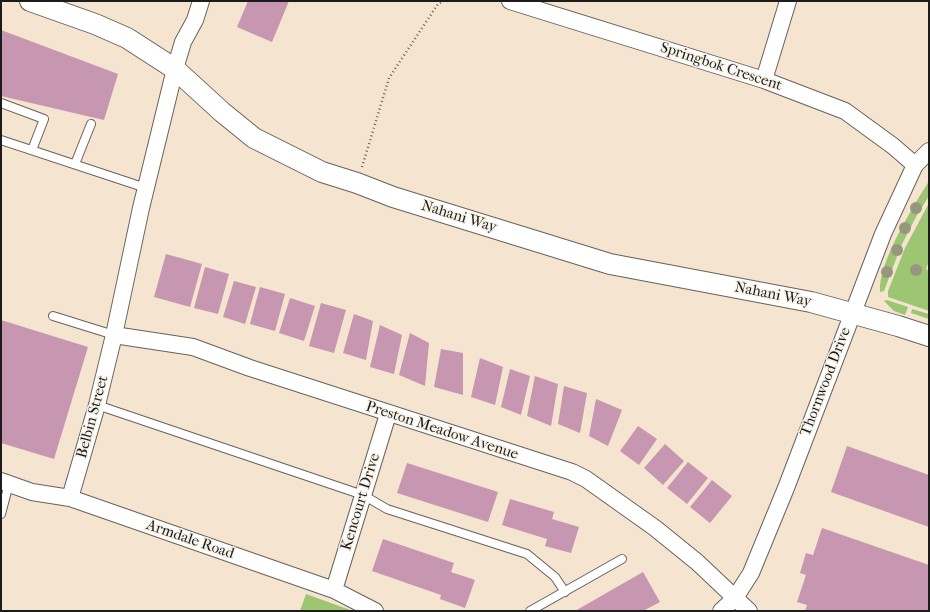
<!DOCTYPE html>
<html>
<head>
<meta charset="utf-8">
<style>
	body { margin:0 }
	#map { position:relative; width:930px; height:612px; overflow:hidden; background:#f5e4cf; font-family:"IM FELL French Canon",serif }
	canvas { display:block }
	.frame { position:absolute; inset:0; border:2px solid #1c1c1c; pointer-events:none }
</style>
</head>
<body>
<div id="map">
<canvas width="930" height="612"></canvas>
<div class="frame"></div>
</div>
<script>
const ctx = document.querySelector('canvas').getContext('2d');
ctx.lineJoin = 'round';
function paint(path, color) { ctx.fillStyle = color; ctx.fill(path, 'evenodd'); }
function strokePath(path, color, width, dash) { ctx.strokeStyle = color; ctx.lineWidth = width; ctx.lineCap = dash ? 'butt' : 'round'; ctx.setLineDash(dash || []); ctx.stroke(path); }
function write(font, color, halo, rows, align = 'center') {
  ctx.font = font + ' "IM FELL French Canon",serif'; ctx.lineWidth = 3; ctx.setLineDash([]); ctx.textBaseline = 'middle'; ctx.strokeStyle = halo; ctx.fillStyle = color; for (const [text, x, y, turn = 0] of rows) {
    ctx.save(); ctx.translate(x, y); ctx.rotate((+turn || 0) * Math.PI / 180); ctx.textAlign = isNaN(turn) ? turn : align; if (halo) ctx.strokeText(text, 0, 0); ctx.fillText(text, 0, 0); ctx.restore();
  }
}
const green = new Path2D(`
	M929 181V196L917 215 901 246 884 291 880 292C878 262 913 207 929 181Z
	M929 203V261L926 269 929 271V311L888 297V291L905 248Z
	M887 300 908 307 905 315 894 311 884 301Z
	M912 309 929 314V319L911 313Z
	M306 594 353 611H300Z`);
const building = new Path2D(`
	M248 1H289L272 42 237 27Z
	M1 30 118 74 104 120 1 96Z
	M166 254 202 264 190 307 154 297Z
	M205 267 229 274 218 314 194 308Z
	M234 281 256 287 245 324 223 317Z
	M260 287 285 294 275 331 250 324Z
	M290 298 315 306 304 341 279 333Z
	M321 303 346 310 334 353 309 346Z
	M354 314 373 321 366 360 343 353Z
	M1 320 88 347 54 459 1 443Z
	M380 325 402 335 394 374 370 367Z
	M410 333 429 343 425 386 399 375Z
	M441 349 463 353V395L434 387Z
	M480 358 503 367 495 405 471 397Z
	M510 369 530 376 521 415 501 407Z
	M535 376 558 384 551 426 527 416Z
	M564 386 587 393 580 433 558 424Z
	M596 399 622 410 608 446 589 436Z
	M638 426 657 439 639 465 620 451Z
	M665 444 684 461 663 485 644 468Z
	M847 446 929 475V527L831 492Z
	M688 462 708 478 687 504 667 488Z
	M407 463 498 492 488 522 397 493Z
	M712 480 732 496 710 523 690 507Z
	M510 499 554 512 552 519 579 527 571 553 545 546 547 539 502 525Z
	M822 528 929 565V598L928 601H929V611H805L807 605 797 602 806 575 800 573 806 553 813 555Z
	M383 539 454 563 451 572 475 580 465 608 440 599 441 595 372 571Z
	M643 572 660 602 643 611H575Z`);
const path = new Path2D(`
	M362 167 389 78 438 4 443 1`);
const service = new Path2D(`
	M1 103 44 119 32 150
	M1 140 146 188
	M75 164 91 124
	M53 316 114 335
	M97 405 363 495 387 509 527 554 555 577 565 592
	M1 514 9 484
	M530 611 622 559`);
const minor = new Path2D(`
	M510 1 764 80 845 111 893 146 915 165
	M764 80 788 1
	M114 335 193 347 250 368 572 472 586 479 655 528 697 562 749 611
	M1 481 32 492 70 498 334 590 375 611
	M70 498 97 405 114 335 141 208 175 69 183 42 195 20 201 1
	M334 590 388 414
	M721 611 735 598 751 573 786 488 883 234 915 165 929 151`);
const tertiary = new Path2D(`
	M30 1 95 24 127 38 175 69 222 112 254 138 322 172 357 183 393 197 610 264 811 302 898 326 929 336`);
const trees = [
	[916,208],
	[905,228],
	[897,250],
	[916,270],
	[887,272]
];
const streetNames = [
	["Springbok Crescent",721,67,18],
	["Nahani Way",459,217,17],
	["Nahani Way",773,295,11],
	["Thornwood Drive",826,382,-69],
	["Belbin Street",93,417,-75],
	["Preston Meadow Avenue",442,431,18],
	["Kencourt Drive",361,502,-73],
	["Armdale Road",190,540,19]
];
paint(green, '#9dc672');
paint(building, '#c796b0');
strokePath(service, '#68625b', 10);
strokePath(minor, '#68625b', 18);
strokePath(tertiary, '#68625b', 22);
strokePath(path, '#68625b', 2.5, [1, 3]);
strokePath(service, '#fff', 8);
strokePath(minor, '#fff', 16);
strokePath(tertiary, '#fff', 20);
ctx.fillStyle = '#96977d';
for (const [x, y] of trees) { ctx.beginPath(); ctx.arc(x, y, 6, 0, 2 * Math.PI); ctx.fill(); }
write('15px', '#1c1c1c', '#f7f3e8', streetNames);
</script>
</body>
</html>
